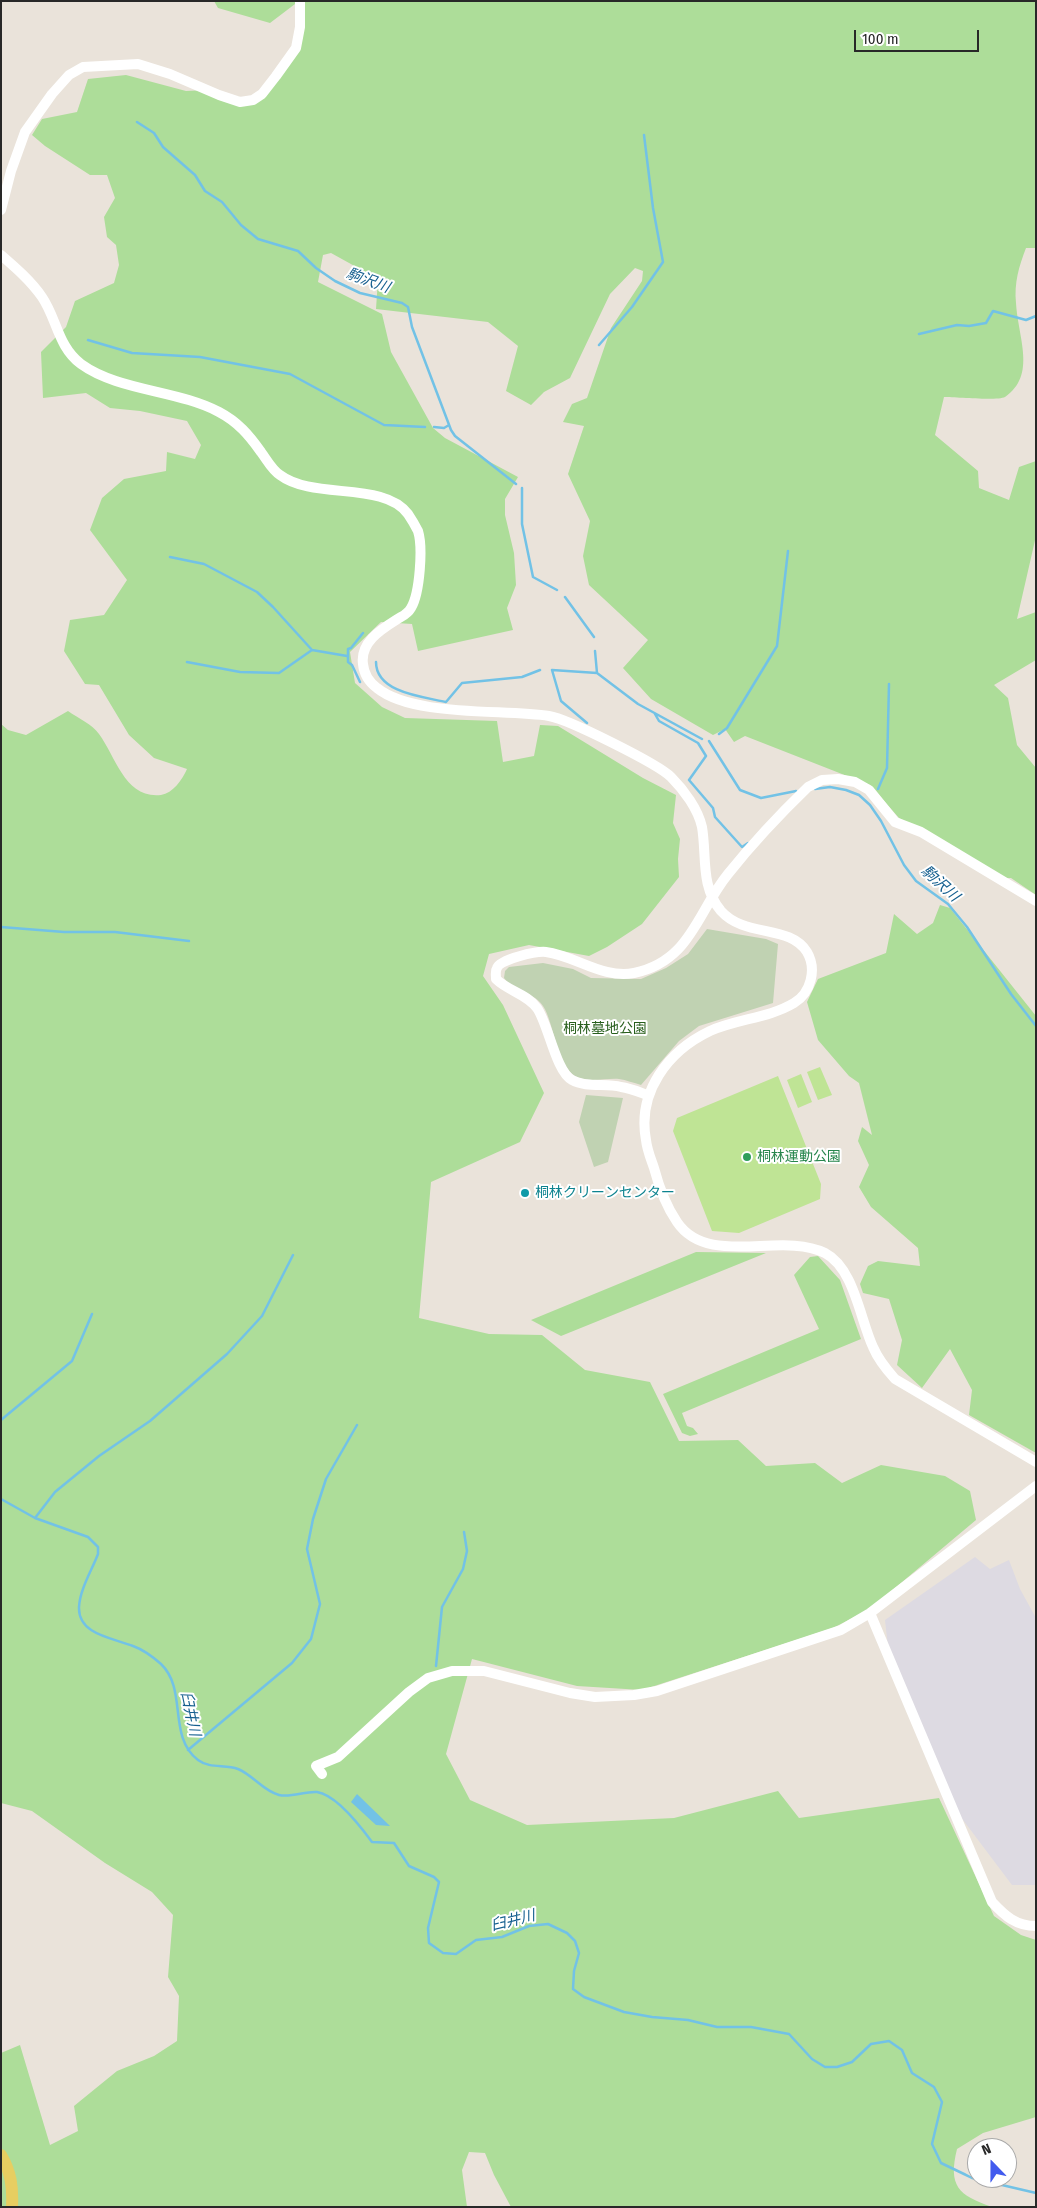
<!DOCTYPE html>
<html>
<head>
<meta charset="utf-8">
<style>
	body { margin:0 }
	#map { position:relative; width:1037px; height:2208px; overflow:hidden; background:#eae3da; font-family:"Fira Sans Condensed",sans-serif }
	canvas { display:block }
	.frame { position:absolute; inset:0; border:2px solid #282828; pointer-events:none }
	.north { position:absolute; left:967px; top:2138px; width:50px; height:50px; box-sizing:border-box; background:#fff; border:1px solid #a9a9a9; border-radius:50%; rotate:338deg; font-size:14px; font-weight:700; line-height:20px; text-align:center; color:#282828 }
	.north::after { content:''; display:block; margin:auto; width:18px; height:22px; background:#425bee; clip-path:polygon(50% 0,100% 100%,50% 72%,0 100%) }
	.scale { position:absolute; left:854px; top:30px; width:125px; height:22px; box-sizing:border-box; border:2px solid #282828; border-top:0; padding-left:6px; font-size:15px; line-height:18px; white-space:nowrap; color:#282828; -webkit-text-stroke:4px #fff; paint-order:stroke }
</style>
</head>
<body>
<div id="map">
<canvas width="1037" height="2208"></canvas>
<div class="frame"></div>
<div class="north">N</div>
<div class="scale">100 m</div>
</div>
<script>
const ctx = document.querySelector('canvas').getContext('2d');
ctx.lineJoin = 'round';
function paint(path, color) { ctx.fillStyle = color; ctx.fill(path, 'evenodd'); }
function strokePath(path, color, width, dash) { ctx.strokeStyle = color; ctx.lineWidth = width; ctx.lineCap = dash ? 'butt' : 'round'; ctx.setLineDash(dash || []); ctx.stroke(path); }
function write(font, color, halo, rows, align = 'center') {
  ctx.font = font + ' "Fira Sans Condensed","Noto Sans JP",sans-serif'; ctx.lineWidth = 4; ctx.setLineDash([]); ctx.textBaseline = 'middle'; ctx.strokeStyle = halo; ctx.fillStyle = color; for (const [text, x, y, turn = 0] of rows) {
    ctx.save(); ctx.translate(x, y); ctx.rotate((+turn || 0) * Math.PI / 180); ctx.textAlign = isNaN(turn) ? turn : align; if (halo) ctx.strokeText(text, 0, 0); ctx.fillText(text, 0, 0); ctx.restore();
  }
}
const industrial = new Path2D(`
	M975 1557 990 1569 1009 1560 1020 1589 1036 1618V1885H1012L957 1812 889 1656 885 1620Z`);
const green = new Path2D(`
	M214 1H299L270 23 218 8Z
	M300 1H1036V248H1026C1019 266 1014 283 1016 303 1018 338 1037 375 1005 397 997 401 955 397 944 397L935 435 978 471 979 488 1009 500 1019 467 1036 461V536L1017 619 1036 612V660L994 685 1008 698 1017 745 1036 768V895L1011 878H1002L899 818 870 785 745 736 734 742 725 729 713 735 651 699 623 668 648 640 589 585 583 556 590 521 568 474 584 426 563 422 572 404 587 398 611 328 642 281 643 271 635 268 610 294 570 378 544 392 531 405 506 391 518 346 488 322 376 309 378 279 331 253 323 255 318 282 382 314 391 352 433 428 445 438 518 477 505 499V515L514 553 516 585 507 608 513 630 418 651 412 624 381 622 350 652 355 683 382 707 405 718 497 721 503 762 534 756 540 725 558 726 643 778 676 795 673 823 680 839 678 859 679 877 642 924 607 947 589 956 529 945 489 954 483 976 503 1005 544 1093 520 1142 431 1182 419 1318 489 1334 542 1335 585 1370 650 1382 679 1441 738 1440 766 1466 815 1463 842 1483 881 1465 945 1476 970 1491 976 1520 870 1609 833 1628 642 1690 577 1686 472 1659 446 1754 470 1800 527 1825 674 1818 778 1791 799 1818 939 1798 994 1916 1021 1935 1036 1940V2117L983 2133 957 2149C948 2186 958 2195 992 2207H511L494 2175 485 2153 469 2152 462 2170 467 2207H1V2053L20 2045 50 2145 78 2131 74 2106 117 2071 154 2056 177 2041 179 1996 168 1977 173 1915 152 1892 105 1863 32 1811 1 1803V724L8 730 26 735 68 711C78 718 93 725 99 734 116 757 125 799 161 795 173 793 182 780 187 769L154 758 129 735 99 685 85 684 64 651 70 620 104 615 127 580 90 530 102 498 124 479 166 471 167 452 195 459 201 445 187 421 140 411 110 408 86 393 43 398 41 352 66 327 75 301 114 283 119 265 116 245 107 237 104 217 115 198 107 175H90L45 146 32 135 42 119 77 112 88 79 126 75 186 91 208 90 253 100 296 48Z
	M940 905 950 908 1036 1016V1453L969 1415 972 1390 950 1349 922 1388 897 1365 902 1340 889 1299 863 1293 860 1284 868 1266 878 1261 920 1266 918 1248 871 1207 859 1187 869 1165 858 1141 862 1127 872 1135 859 1083 849 1076 818 1040 807 1002 818 979 886 953 894 914 917 934 933 923Z
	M696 1252 766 1253 561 1336 531 1320Z
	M818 1256 840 1280 861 1339 682 1413 687 1426 693 1428 698 1434 690 1436 682 1433 663 1394 819 1329 794 1275 810 1257Z`);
const cemetery = new Path2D(`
	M707 929 766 939 778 944 773 1003 699 1026 679 1041 641 1085C634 1083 626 1080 619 1079 606 1078 589 1083 577 1077 557 1069 554 1022 543 1006 533 991 513 991 504 978L505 971 509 967 543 963 573 969 591 978 641 979 666 968 688 954Z
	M586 1095 623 1098 608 1162 594 1167 579 1122Z`);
const pitch = new Path2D(`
	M820 1067 832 1095 818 1100 807 1072Z
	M801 1074 812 1102 798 1108 787 1080Z
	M778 1076 821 1184 820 1199 739 1233 712 1231 673 1131 677 1118Z`);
const water = new Path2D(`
	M357 1794 390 1826 376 1825 351 1802Z`);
const stream = new Path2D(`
	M137 122 154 133 163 147 195 175 205 191 222 202 241 225 258 239 298 251 316 268 335 281 360 293 402 303 408 307 412 327 451 430 455 436 516 484
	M919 334 957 325 969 326 986 323 993 311 1026 320 1036 316
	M88 340 132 353 200 357 290 374 384 425 425 427
	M599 345 632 307 663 262 653 208 644 135
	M434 427 444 428 449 425
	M522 488V524L533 577 557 590
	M170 557 204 564 257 592 273 607 312 650 347 656
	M565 597 594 637
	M595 651 597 673 638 704 702 739
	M187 662 240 672 279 673 312 650
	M376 662C376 693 424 697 446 702L462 683 522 677 540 670
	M360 682 352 665 348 662V649L351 648 363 633
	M655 714 659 721 698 743 706 756 689 780 713 808 715 817 742 847 748 843
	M587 723 561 701 552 670 597 673
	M719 734 727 728 777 646 788 551
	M709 741 740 790 761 798 796 791
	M815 789 830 787 846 790 859 795 870 805 881 821 904 865 916 881 948 904 967 927 1011 994 1036 1026
	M878 789 887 768 889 684
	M1 927 64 932H115L189 941
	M1 1420 72 1361 92 1314
	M1 1499 35 1518 88 1537 98 1547V1554C92 1570 80 1589 79 1607 78 1635 113 1638 133 1646 144 1650 152 1656 161 1664 188 1690 167 1736 198 1760 210 1769 225 1764 238 1769 253 1775 263 1791 279 1795 291 1798 305 1791 317 1792 337 1795 361 1827 372 1842L394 1843 409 1866 434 1877 439 1882 428 1928 429 1943 443 1953 456 1954 476 1940 502 1937 529 1926 548 1924 567 1933 575 1941 579 1953 574 1971 573 1989 584 1997 624 2012 652 2017 688 2020 717 2027H751L789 2034 812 2059 825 2067H837L852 2062 871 2044 889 2041 902 2050 912 2073 934 2087 942 2102 932 2144 941 2163 964 2174 972 2178 1036 2193
	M35 1518 55 1492 99 1456 150 1421 227 1354 262 1316 293 1255
	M436 1666 442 1607 463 1569 467 1551 464 1532
	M188 1750 292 1663 311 1639 320 1604 307 1549 313 1519 326 1479 357 1425`);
const minor = new Path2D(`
	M1 210 11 171 25 132 52 94 69 75 83 67 138 64 170 74 219 95 240 102 253 100 262 94 276 76 296 48 300 27V1
	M1 255C16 268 31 281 42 297 57 319 58 347 81 364 118 391 178 390 219 412 238 422 249 435 261 452 267 460 272 470 280 475 313 500 384 481 408 514 410 517 416 527 418 531 423 547 420 593 411 608 407 615 402 616 396 620 380 630 360 643 363 664 364 675 369 682 377 688 413 717 503 709 549 716 568 719 658 764 671 777 684 790 698 809 702 827 707 856 700 886 721 911 745 938 790 924 807 952 817 969 811 993 794 1003 769 1018 737 1019 710 1031 668 1051 637 1092 646 1140 647 1150 651 1159 654 1168 659 1187 666 1206 677 1222 708 1268 781 1231 825 1253 854 1268 860 1319 873 1347 878 1359 886 1369 895 1379L1036 1462
	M647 1095C639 1092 630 1088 621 1087 606 1083 586 1088 572 1080 556 1072 548 1023 537 1008 527 994 508 991 496 979 496 975 495 971 497 968 500 959 537 951 546 952 576 956 603 979 634 973 691 961 697 912 728 874 752 844 780 814 808 787L822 780 838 779 855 782 869 790 895 822 921 832 1036 901
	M870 1613 992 1902C1005 1916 1016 1926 1036 1926
	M322 1774 316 1766 338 1757 409 1692 428 1678 452 1671H484L570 1693 595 1697 634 1695 657 1691 841 1630 870 1613 1036 1486`);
const major = new Path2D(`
	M1 2155C11 2172 13 2187 12 2207`);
const markers = [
	[747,1157,5,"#2e9e5b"],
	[525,1193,5,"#0f9aa8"]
];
const parkNames = [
	["桐林墓地公園",605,1029]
];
const leisureNames = [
	["桐林運動公園",757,1157]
];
const cultureNames = [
	["桐林クリーンセンター",535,1193]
];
const waterNames = [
	["駒沢川",368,281,20],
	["駒沢川",940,884,42],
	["臼井川",190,1714,78],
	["臼井川",513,1921,-14]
];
paint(industrial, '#dddae2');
paint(green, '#addd99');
paint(cemetery, '#c0d2b2');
paint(pitch, '#bfe495');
paint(water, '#72c2e6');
strokePath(stream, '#72c2e6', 2.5);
strokePath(minor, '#fff', 10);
strokePath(major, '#e7ce61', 12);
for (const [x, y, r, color] of markers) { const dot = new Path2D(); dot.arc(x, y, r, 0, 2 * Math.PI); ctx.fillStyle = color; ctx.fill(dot); strokePath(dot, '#fff', 2); }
write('14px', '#285f1d', '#fff', parkNames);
write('14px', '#27864d', '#fff', leisureNames, 'left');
write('14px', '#0d838f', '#fff', cultureNames, 'left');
write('italic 15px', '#155f8f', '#fff', waterNames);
</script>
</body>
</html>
